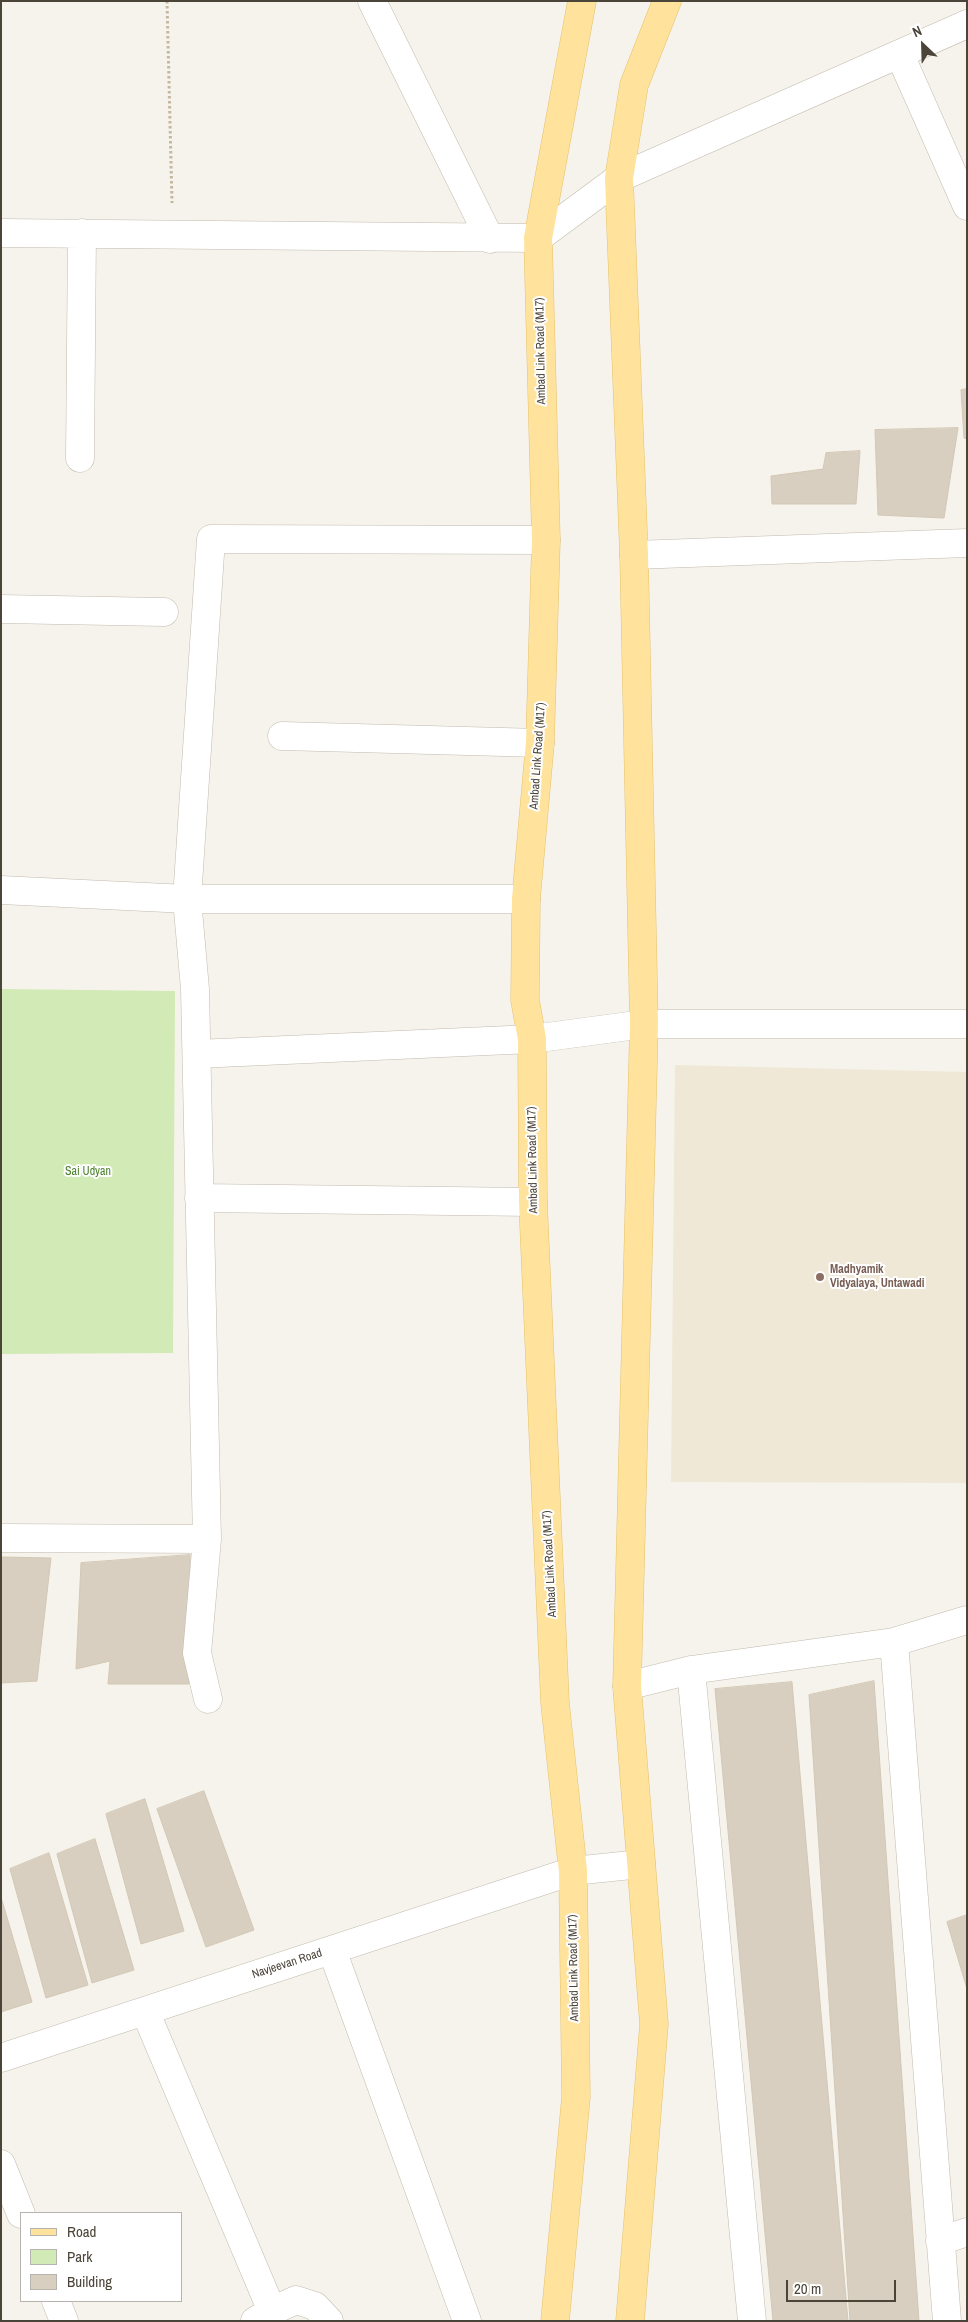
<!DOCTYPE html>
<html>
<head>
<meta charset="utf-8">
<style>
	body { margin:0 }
	#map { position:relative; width:968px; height:2322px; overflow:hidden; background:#f6f3ec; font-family:"Archivo Narrow",sans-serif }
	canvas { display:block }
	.frame { position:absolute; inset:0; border:2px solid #4b4439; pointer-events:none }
	.legend { position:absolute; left:20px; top:2212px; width:162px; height:90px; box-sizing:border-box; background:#fff; border:1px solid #b7b4b0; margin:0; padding:6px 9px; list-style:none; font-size:15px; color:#4b4439 }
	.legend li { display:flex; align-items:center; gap:10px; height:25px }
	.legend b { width:25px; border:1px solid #b7b4b0 }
	.north { position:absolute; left:898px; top:20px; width:50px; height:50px; -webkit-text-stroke:4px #fff; paint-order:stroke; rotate:336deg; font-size:14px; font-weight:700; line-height:20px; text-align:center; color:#4b4439 }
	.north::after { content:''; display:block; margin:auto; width:18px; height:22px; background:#4b4439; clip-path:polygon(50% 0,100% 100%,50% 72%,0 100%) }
	.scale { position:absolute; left:786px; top:2280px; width:110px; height:22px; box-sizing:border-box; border:2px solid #4b4439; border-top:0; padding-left:6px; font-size:15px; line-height:18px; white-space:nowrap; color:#4b4439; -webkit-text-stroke:4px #fff; paint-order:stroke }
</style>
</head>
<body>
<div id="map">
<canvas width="968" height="2322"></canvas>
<div class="frame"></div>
<ul class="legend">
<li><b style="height:6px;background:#ffe39c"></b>Road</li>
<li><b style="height:14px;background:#d2eab5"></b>Park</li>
<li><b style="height:14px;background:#d8cfc1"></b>Building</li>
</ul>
<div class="north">N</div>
<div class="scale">20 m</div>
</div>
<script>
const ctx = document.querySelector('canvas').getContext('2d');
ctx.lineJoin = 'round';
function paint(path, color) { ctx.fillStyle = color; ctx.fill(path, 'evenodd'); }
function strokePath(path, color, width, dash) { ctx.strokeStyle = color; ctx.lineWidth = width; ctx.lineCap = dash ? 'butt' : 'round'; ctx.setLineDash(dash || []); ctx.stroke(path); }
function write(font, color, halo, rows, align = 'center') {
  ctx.font = font + ' "Archivo Narrow",sans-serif'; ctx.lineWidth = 4; ctx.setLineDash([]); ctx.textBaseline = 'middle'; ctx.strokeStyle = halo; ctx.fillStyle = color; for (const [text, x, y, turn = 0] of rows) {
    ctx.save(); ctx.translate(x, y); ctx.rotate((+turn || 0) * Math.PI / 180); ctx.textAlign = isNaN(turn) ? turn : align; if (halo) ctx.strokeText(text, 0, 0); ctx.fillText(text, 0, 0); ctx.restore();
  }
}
const education = new Path2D(`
	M675 1065 967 1072V1483L671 1482Z`);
const green = new Path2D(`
	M1 989 175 991 173 1353 1 1354Z`);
const building = new Path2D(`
	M967 389V439L964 438 961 390Z
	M958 428 944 518 878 515 875 430Z
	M860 451 856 504H772L771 476 823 469 826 453Z
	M190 1555 189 1684H108L110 1661 76 1669 81 1563Z
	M1 1557 51 1558 37 1681 1 1683Z
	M874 1681 919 2321H850L809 1695Z
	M792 1682 848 2321H773L715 1689Z
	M204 1791 254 1930 206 1947 157 1809Z
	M145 1799 184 1931 141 1944 106 1814Z
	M95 1839 134 1970 92 1983 57 1854Z
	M49 1853 88 1985 46 1998 10 1869Z
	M1 1897 32 2002 1 2012Z
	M967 1915V1989L947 1922Z`);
const path = new Path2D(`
	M167 1 172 203`);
const minor = new Path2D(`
	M372 1 490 239
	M900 55 967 206
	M1 233 538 238 619 178 967 24
	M80 458 82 233
	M634 555 967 543
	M1 609 164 612
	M282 736 540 743
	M1 890 187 899H526
	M197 1054 532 1039 644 1024H967
	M199 1198 533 1202
	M1 1538 207 1539 195 989 187 899 211 539 546 540
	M207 1539 197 1653 208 1699
	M691 1670 752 2321
	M627 1686 691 1670 894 1642
	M332 1950 467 2321
	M145 2011 272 2311 255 2321
	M1 2058 573 1871 641 1864
	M1 2164 21 2214
	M940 2241 967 2232
	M56 2301 64 2321
	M272 2311 296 2300 315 2306 329 2321
	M947 2321 894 1642 967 1620`);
const major = new Path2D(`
	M555 2321 576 2097 573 1871 555 1703 533 1202 532 1039 525 1000 526 899 540 743 546 540 538 238 582 1
	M630 2321 654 2024 627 1686 644 1024 634 555 619 178 634 85 667 1`);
const markers = [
	[820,1277,5,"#8d6e63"]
];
const streetNames = [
	["Ambad Link Road (M17)",541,351,-91],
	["Ambad Link Road (M17)",538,756,-86],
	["Ambad Link Road (M17)",533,1160,-91],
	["Ambad Link Road (M17)",550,1564,-93],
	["Navjeevan Road",287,1964,-18],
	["Ambad Link Road (M17)",574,1968,-91]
];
const parkNames = [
	["Sai Udyan",88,1172]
];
const educationNames = [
	["Madhyamik",830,1270],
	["Vidyalaya, Untawadi",830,1284]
];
paint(education, '#efe8d6');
paint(green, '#d2eab5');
paint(building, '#d8cfc1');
strokePath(building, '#d3c7b4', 1);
strokePath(minor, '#c2bbae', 29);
strokePath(major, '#e6c16a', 29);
strokePath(path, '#c4b79f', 3, [2.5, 2.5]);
strokePath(minor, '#fff', 28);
strokePath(major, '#ffe39c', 28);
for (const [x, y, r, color] of markers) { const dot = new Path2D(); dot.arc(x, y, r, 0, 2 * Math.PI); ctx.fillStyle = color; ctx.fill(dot); strokePath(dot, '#fff', 2); }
write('12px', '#4b4439', '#fff', streetNames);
write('12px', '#4a7f2a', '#fff', parkNames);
write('bold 12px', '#785e54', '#fff', educationNames, 'left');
</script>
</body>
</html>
